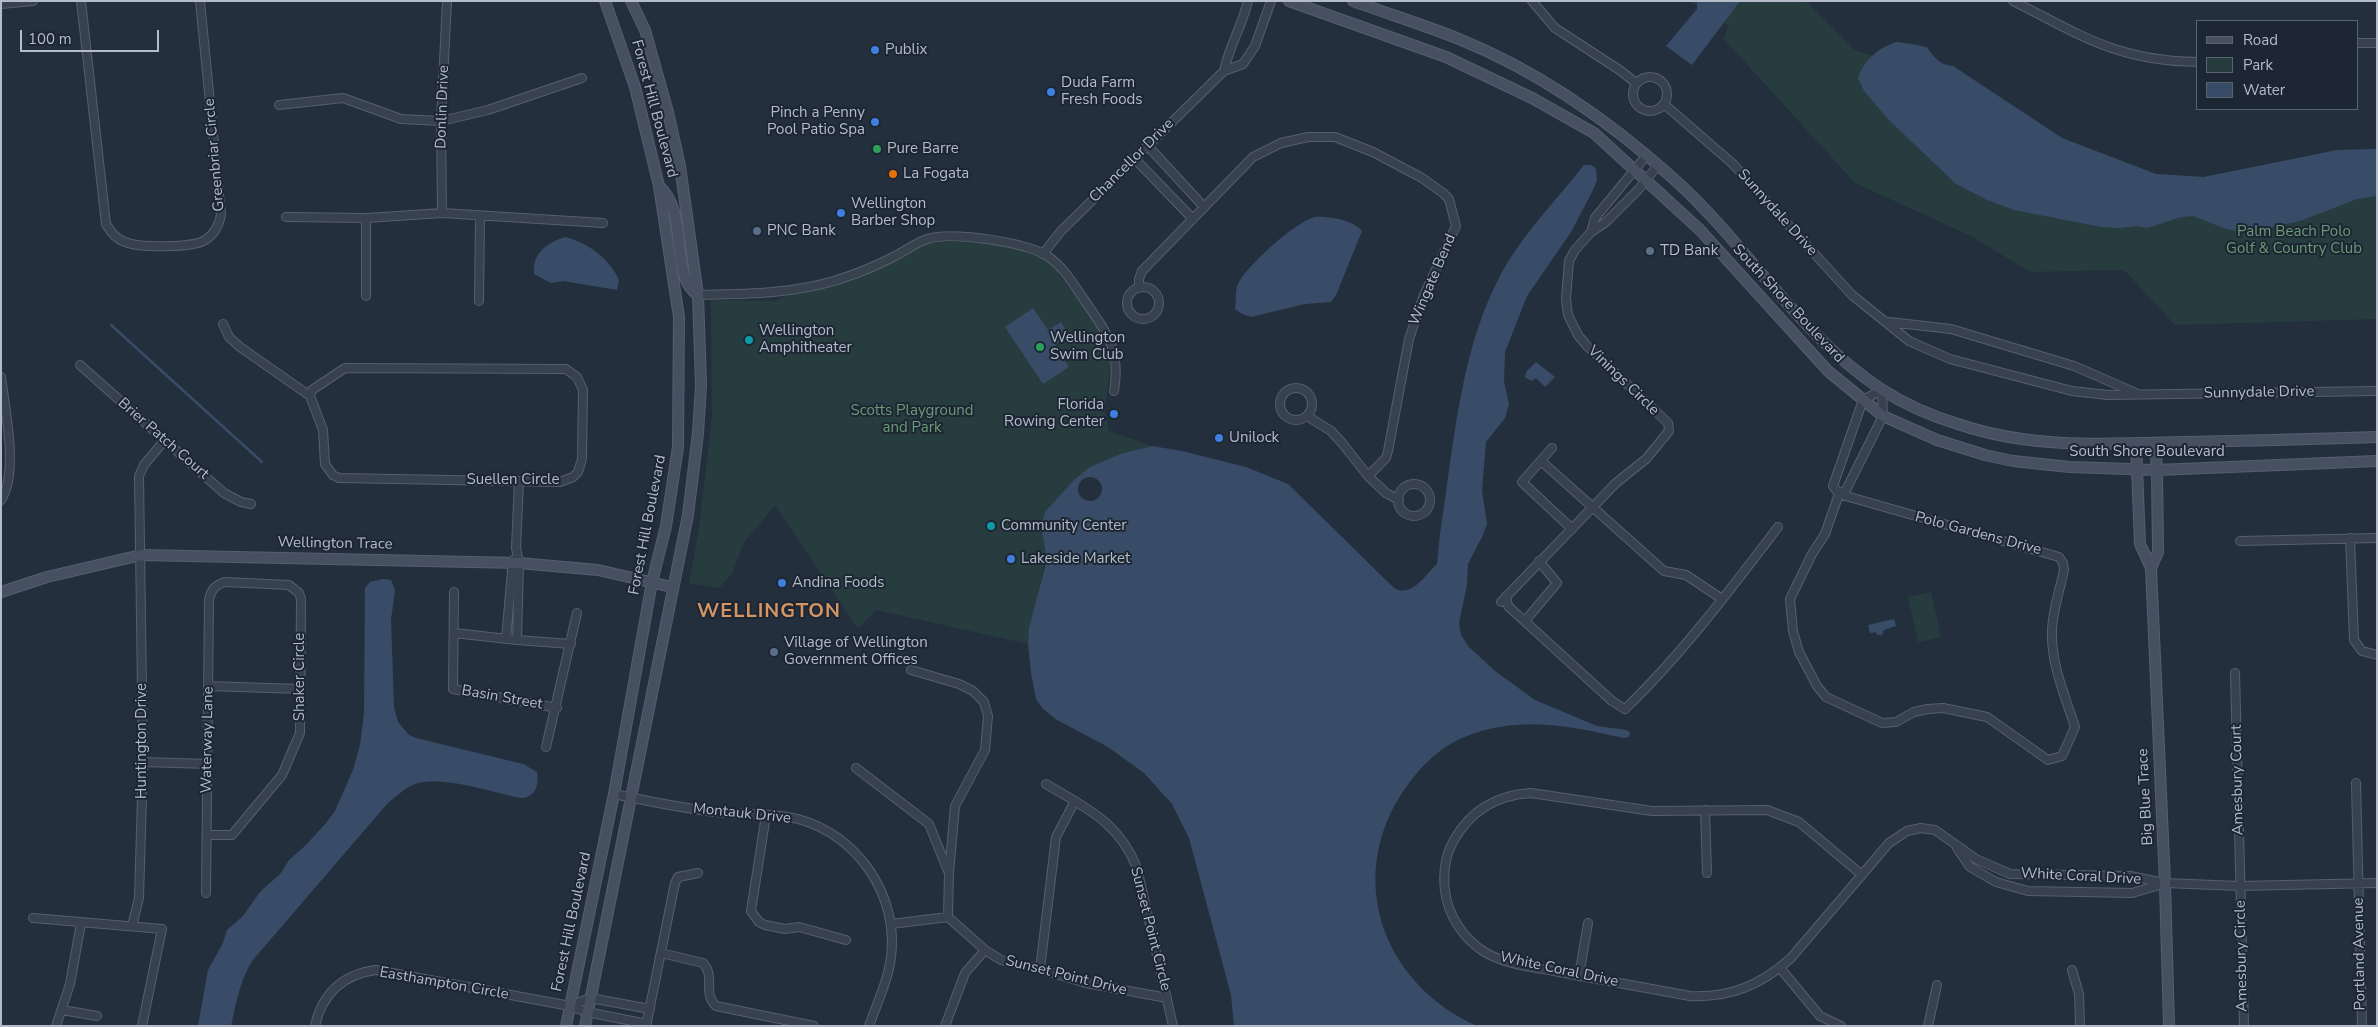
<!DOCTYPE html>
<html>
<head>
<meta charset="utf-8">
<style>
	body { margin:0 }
	#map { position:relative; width:2378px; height:1027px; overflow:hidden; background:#242f3e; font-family:"Nunito Sans",sans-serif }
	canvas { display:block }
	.frame { position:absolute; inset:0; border:2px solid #b4bcc9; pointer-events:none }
	.legend { position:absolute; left:2196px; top:20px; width:162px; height:90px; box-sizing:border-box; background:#1d2633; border:1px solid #59626f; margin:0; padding:6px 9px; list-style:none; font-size:15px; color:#b4bcc9 }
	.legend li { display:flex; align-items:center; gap:10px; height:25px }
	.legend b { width:25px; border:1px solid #59626f }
	.scale { position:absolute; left:20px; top:30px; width:139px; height:22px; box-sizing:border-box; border:2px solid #b4bcc9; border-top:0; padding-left:6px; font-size:15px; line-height:18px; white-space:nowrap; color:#b4bcc9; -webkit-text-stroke:4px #1d2633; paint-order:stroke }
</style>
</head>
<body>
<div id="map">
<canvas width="2378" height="1027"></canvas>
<div class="frame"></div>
<ul class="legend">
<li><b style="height:6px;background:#465061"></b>Road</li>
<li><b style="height:14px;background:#263c3f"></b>Park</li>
<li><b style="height:14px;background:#394c67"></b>Water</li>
</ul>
<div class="scale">100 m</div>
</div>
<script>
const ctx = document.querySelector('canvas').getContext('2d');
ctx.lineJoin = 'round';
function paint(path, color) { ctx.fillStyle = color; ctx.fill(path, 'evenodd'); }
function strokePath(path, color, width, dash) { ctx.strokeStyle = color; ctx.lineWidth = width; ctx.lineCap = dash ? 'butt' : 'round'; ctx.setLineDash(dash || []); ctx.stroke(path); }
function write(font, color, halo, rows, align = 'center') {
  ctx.font = font + ' "Nunito Sans",sans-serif'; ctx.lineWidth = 4; ctx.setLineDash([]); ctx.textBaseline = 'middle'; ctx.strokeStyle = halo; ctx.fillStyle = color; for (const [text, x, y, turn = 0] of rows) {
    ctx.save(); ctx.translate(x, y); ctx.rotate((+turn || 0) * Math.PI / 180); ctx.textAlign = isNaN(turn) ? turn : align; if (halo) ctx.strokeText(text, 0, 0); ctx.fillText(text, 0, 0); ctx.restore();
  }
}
const green = new Path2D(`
	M1690 1H1806L1855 50 1872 56C1891 39 1903 40 1927 47 1934 58 1940 65 1953 66L2062 138 2156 174 2204 177 2337 150 2377 149V319L2175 325 2124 270 2030 272 1971 236 1855 183 1723 38 1729 26Z
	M945 234 1043 254 1090 314 1111 356 1105 412 1109 431 1152 446 1120 454 1041 526 1046 555 1028 644 876 610 858 629 775 505 743 544 732 574 719 588 689 583 699 528 712 416 711 300 774 301Z
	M1931 592 1941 637 1918 642 1908 597Z`);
const water = new Path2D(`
	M1697 1H1740L1692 65 1666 46 1697 9Z
	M1897 42 1927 47C1934 58 1940 65 1953 66L2062 138 2156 174 2204 177 2337 150 2377 149V196L2357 199 2300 221 2245 233 2226 229 2193 216 2181 217 2147 228 2137 226 2120 228 2101 227 2014 210 1987 200 1956 184 1889 120 1864 91 1858 78C1864 60 1879 47 1897 42Z
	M1584 165H1591L1596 168 1597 180 1593 190 1571 232 1527 296 1505 352 1504 381 1509 404 1505 418 1486 442 1482 491 1487 524 1482 537 1468 564 1467 585 1459 623 1461 635 1469 647 1495 671 1535 700 1597 726 1626 730 1630 732 1629 737 1624 738C1570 726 1520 715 1467 736 1438 747 1417 770 1400 796 1346 883 1385 985 1477 1026H1234L1231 995 1189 838 1172 804 1144 773 1108 747 1057 720 1043 709 1036 699 1031 673 1028 644 1029 628 1045 567 1046 555 1041 526 1045 512 1074 480 1090 467 1120 454 1152 446 1182 451 1246 467 1288 484 1394 588C1412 598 1424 576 1437 564L1440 534C1453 452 1459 358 1496 284 1517 240 1554 203 1584 165Z
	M1314 217C1328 216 1353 220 1362 231L1336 295 1331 302 1305 304 1251 317 1242 314 1235 309C1237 300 1234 290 1239 282 1250 263 1293 224 1314 217Z
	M565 237C587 242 610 259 619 280L617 290 563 281 551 283 534 274C532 253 547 243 565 237Z
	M1033 308 1048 330 1061 322 1069 335 1055 345 1069 367 1043 384 1005 327Z
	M1536 362 1555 377 1545 387 1536 378 1531 381 1525 377 1526 372Z
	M383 579 391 580 395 590 391 620 394 707 398 722 409 735 416 738 523 764 537 772C539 785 536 797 521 798 495 793 439 774 415 784 405 788 395 797 387 804L252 961C240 981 236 1003 231 1026H198L208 970 223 943 227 930 243 916 260 892 281 873 289 860 306 845 326 823 335 811 353 770 360 745 364 713 365 588 370 582Z
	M1894 619 1896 626 1884 630 1882 635H1878L1875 632 1870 633 1868 625Z`);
const pier = new Path2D(`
	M1078 489a12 12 0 1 1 24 0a12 12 0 1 1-24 0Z`);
const stream = new Path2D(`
	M111 325 262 462`);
const street = new Path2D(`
	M81 1 106 224C111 233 116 239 125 242 140 248 193 248 205 240 215 234 219 225 221 215L200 1
	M1532 1 1555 28 1621 71 1636 83
	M2013 1C2081 35 2117 61 2197 62
	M1 4 33 1
	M2357 43H2377
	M1224 71C1229 47 1242 26 1248 1
	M1633 94a17 17 0 1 1 34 0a17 17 0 1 1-34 0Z
	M1664 104 1733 164 1852 295 1909 341 1950 359 2072 391 2108 395 2377 391
	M279 105 343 98 401 119 441 121 488 110 582 78
	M1147 145 1204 207
	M1134 158 1193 219
	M442 213 441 121 447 1
	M286 217 367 218 442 213 603 223
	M366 218V296
	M1591 232 1595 218 1646 156
	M1043 254 1061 231 1224 71 1243 64 1255 46 1271 1
	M1127 303a16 16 0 1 1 32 0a16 16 0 1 1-32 0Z
	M1139 288V279L1142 271 1253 157 1281 143 1308 137H1335L1373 152 1422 178 1443 193 1449 199 1456 226 1424 295 1409 339 1388 451 1386 458 1368 476
	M698 295C745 294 792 294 837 280 856 274 876 266 893 257 904 252 915 243 927 239 953 231 1018 242 1042 253 1062 263 1073 284 1085 301 1107 333 1121 350 1114 391
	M479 301 480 216
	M1889 322 1951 329 2074 366 2136 393
	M223 324 229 337 240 347 310 396 323 430 325 464 333 475 339 478 560 482 573 477 578 472 582 459 583 390 577 377 566 369 345 368 312 390 310 396
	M80 365 224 493 241 502 251 504
	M1 377C5 409 19 473 1 500
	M1280 404a16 16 0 1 1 32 0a16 16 0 1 1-32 0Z
	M1882 390 1883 416 1846 490 1839 494 1833 486 1863 400Z
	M1307 416 1331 431 1342 443 1368 476 1386 493 1399 500
	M1552 448 1522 482 1572 529
	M1541 461 1664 571 1686 575 1722 599
	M1398 500a16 16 0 1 1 32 0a16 16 0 1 1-32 0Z
	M1839 494 2059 557 2063 563 2064 570C2060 590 2052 612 2052 632 2051 664 2065 696 2075 727L2062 756 2048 760 1987 717 1943 708 1928 709 1914 712 1896 722 1882 723 1826 697 1817 686 1799 652 1793 631 1790 599 1812 554 1825 534Z
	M2350 538 2354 640 2362 651 2377 655
	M2240 541 2377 538
	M454 592 453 689 557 708
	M1506 596 1508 606 1612 701 1625 709C1682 654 1730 590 1778 527
	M1501 602 1616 483 1646 459 1669 431 1668 423 1587 346 1578 335 1568 315 1566 299 1569 261 1575 250 1591 232 1606 222 1638 190 1658 165
	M1525 621 1557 583 1539 561
	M454 633 517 640 571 644
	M506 639 513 560
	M517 640 519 563 516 548 519 481
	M911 670 959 684 973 691 984 702 988 716 985 750 955 806 949 873 948 917
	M2235 673 2244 1026
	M208 686 300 689
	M546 747 577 613
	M143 762 208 764
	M856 768 929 824 948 871
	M2356 783 2362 1026
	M1046 784C1086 808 1119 822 1137 868L1173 1026
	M614 794C647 801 681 808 715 812 742 815 771 812 798 819 858 835 899 896 891 957 888 981 877 1003 869 1026
	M1705 810 1707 873
	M766 815 751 911 759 922 765 925 785 929 799 927 846 940
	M1957 848 1970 867 1996 882 2028 891 2132 893 2163 884
	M1862 875 1799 822 1767 810 1652 811 1531 793C1497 795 1471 810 1454 840 1445 855 1443 874 1445 891 1448 915 1463 938 1483 951 1505 965 1533 967 1559 972 1603 980 1646 988 1690 996 1730 998 1761 985 1791 958L1889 843 1907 831 1921 828 1935 830 1976 859 2010 874 2130 876 2165 883 2240 886 2377 883
	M206 893 209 600C211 590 215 585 225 582L289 585 299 593 301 599 300 733 282 775 232 835H207
	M33 918 162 929 142 1026
	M891 924 948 917 985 950 1001 960 1040 969 1086 983 1167 998
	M132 926 139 898 143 762 139 476 144 465 164 441
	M661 953 703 963C716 977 702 993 716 1006L814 1026
	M1780 968 1820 1016 1841 1026
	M1040 969 1056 837 1075 801
	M2072 970 2079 994 2080 1026
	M1579 976 1588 923
	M570 1006 590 998 650 1009
	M62 1010 97 1016
	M56 1026 70 984 81 923
	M315 1026C322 994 343 974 376 970L570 1006 587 1012 647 1024
	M646 1026 675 883 678 877 698 873
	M945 1026 965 973 985 950
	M1928 1026 1937 985`);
const secondary = new Path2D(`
	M1289 1 1446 57 1532 98 1594 133 1700 230 1828 371 1883 416 1937 440 1985 455 2013 461 2070 467 2157 470 2377 461
	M1353 1C1388 14 1425 25 1459 39 1538 71 1612 123 1675 180 1747 245 1799 335 1881 389 1904 404 1934 417 1961 425 2033 449 2108 444 2183 442 2247 441 2312 439 2377 437
	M660 187C690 215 668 275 698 295
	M2136 443 2140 544 2151 568 2165 883 2169 1026
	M2151 568 2158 552 2157 470 2155 443
	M1 592 47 577 141 555 519 563 598 570 672 587
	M566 1026 614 794 652 582 666 526 678 447 679 317 659 186 635 87 605 1
	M585 1026 688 515 698 433 701 385 698 295 680 166 668 112 645 30 631 1`);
const markers = [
	[875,50,5,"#3f7fe0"],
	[1051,92,5,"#3f7fe0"],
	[875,122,5,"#3f7fe0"],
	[877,149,5,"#2e9e5b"],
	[893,174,5,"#e8710a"],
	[841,213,5,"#3f7fe0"],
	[757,231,5,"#5c6f8a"],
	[1650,251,5,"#5c6f8a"],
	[749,340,5,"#0f9aa8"],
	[1040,347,5,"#2e9e5b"],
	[1114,414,5,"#3f7fe0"],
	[1219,438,5,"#3f7fe0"],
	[991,526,5,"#0f9aa8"],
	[1011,559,5,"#3f7fe0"],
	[782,583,5,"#3f7fe0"],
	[774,652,5,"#5c6f8a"]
];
const poiNames = [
	["Publix",885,50],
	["Duda Farm",1061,83],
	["Fresh Foods",1061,100],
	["Pinch a Penny",865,113,"right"],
	["Pool Patio Spa",865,130,"right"],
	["Pure Barre",887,149],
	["La Fogata",903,174],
	["Wellington",851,204],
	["Barber Shop",851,221],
	["PNC Bank",767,231],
	["TD Bank",1660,251],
	["Wellington",759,331],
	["Amphitheater",759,348],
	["Wellington",1050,338],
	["Swim Club",1050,355],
	["Florida",1104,405,"right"],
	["Rowing Center",1104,422,"right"],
	["Unilock",1229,438],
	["Community Center",1001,526],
	["Lakeside Market",1021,559],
	["Andina Foods",792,583],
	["Village of Wellington",784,643],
	["Government Offices",784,660]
];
const streetNames = [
	["Donlin Drive",443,107,-88],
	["Forest Hill Boulevard",654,109,75],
	["Greenbriar Circle",215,155,-95],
	["Chancellor Drive",1132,161,-45],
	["Sunnydale Drive",1777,213,48],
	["Wingate Bend",1433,280,-67],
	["South Shore Boulevard",1788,304,47],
	["Vinings Circle",1623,381,44],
	["Sunnydale Drive",2259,393,-1],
	["Brier Patch Court",163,439,41],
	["South Shore Boulevard",2147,452],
	["Suellen Circle",513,480],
	["Forest Hill Boulevard",648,525,-79],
	["Polo Gardens Drive",1978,534,15],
	["Wellington Trace",335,544,1],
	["Shaker Circle",300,677,-90],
	["Basin Street",502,698,10],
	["Waterway Lane",208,740,-89],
	["Huntington Drive",142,741,-90],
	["Amesbury Court",2238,780,-91],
	["Big Blue Trace",2146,797,-93],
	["Montauk Drive",742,814,6],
	["White Coral Drive",2081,877,3],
	["Forest Hill Boulevard",572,922,-78],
	["Sunset Point Circle",1150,929,76],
	["Portland Avenue",2360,954,-91],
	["Amesbury Circle",2242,956,-91],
	["White Coral Drive",1559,970,12],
	["Sunset Point Drive",1066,976,14],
	["Easthampton Circle",444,984,10]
];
const parkNames = [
	["Palm Beach Polo",2294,232],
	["Golf & Country Club",2294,249],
	["Scotts Playground",912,411],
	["and Park",912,428]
];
const districtNames = [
	["WELLINGTON",769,612]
];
paint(green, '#263c3f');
paint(water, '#394c67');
paint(pier, '#242f3e');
strokePath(stream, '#394c67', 2.5);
strokePath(street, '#565f6c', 10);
strokePath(secondary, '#565f6c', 12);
strokePath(street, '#38414e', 8);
strokePath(secondary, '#465061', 10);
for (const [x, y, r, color] of markers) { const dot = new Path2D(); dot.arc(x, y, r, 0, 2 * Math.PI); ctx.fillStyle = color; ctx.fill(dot); strokePath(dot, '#1d2633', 2); }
write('15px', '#b4bcc9', '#1d2633', poiNames, 'left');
write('15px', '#b4bcc9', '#1d2633', streetNames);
write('15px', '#6b9a76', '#1d2633', parkNames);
ctx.letterSpacing = '1px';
write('bold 20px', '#d59563', '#1d2633', districtNames);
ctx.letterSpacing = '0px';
</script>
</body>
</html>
